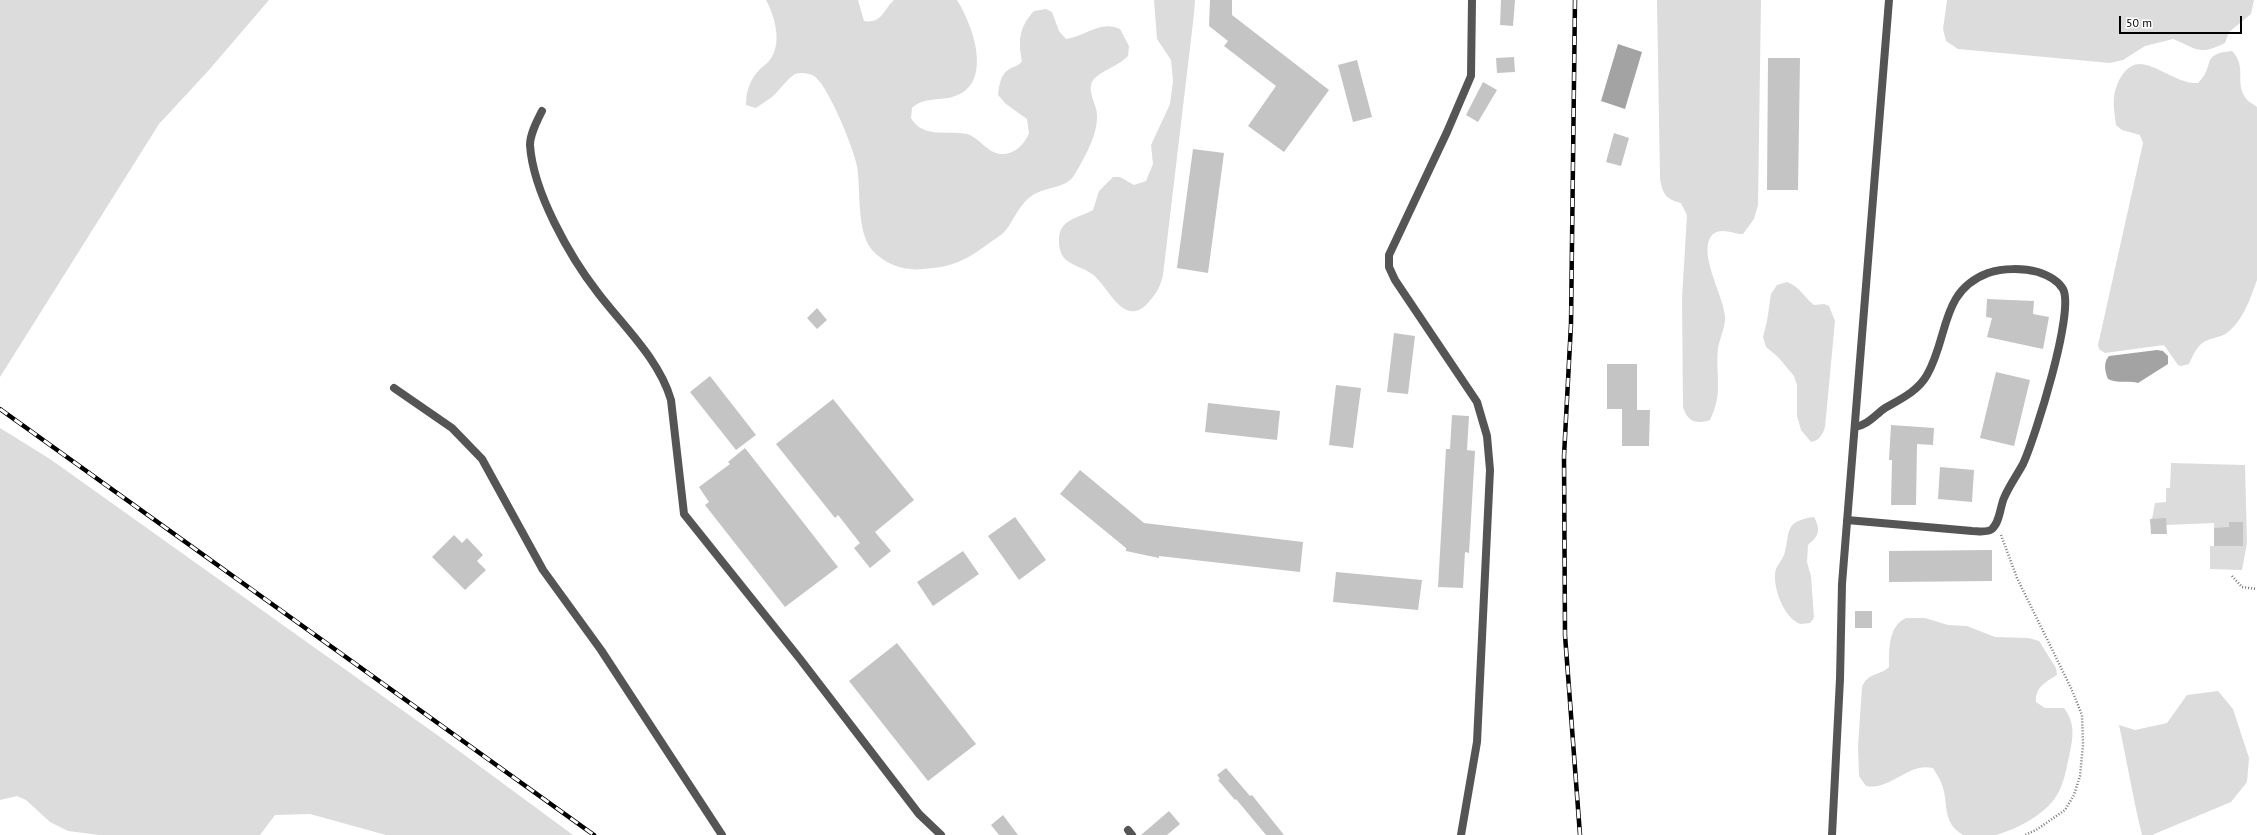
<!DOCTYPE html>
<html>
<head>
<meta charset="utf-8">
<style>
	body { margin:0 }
	#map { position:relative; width:2257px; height:835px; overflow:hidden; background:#fff; font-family:"PT Sans",sans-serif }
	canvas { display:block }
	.scale { position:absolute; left:2119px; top:16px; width:123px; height:18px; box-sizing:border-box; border:2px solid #000; border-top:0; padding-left:5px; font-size:12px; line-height:14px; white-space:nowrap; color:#000; -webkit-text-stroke:3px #fff; paint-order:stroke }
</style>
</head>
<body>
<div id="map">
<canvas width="2257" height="835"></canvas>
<div class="scale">50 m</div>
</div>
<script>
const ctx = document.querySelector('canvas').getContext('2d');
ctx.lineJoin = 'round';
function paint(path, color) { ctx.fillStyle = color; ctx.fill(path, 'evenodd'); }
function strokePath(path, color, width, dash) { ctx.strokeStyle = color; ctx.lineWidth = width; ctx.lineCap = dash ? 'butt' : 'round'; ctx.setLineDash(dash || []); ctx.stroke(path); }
const green = new Path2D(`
	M0 0H269L209 70 159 124 0 377Z
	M766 0H858L864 21C882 24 883 10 894 0H957C973 25 995 86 952 97 937 101 924 97 912 108L911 118C923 139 948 130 967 134 980 138 987 153 1001 154 1014 155 1025 144 1029 133L1027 119 1006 104 998 95C999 87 1000 75 1008 70 1013 66 1018 67 1022 61 1018 41 1019 27 1034 11L1046 9 1052 12 1059 31 1066 39C1087 36 1099 20 1120 29L1129 46 1128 56C1119 66 1097 72 1092 82 1087 92 1098 106 1097 117 1097 136 1085 157 1075 174 1067 189 1047 186 1033 195 1020 203 1015 218 1006 230 1001 236 993 240 988 244 965 261 952 267 923 269 905 271 886 265 873 251 856 233 861 190 857 166 854 149 828 85 814 76 809 73 801 72 795 74 789 77 778 92 772 97 767 101 761 104 756 108L746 105C746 92 750 79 760 69 763 66 767 64 769 61 783 44 775 17 766 0Z
	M1154 0H1195L1194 14 1163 275C1160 288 1155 296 1145 306 1122 326 1107 284 1092 274 1084 268 1073 266 1065 259 1061 255 1059 248 1059 242 1058 219 1077 219 1093 210L1099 191 1113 177H1120L1134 185 1146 181 1153 164 1151 145 1170 104 1173 81 1171 60 1157 39Z
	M1657 0H1761L1758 205 1754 219 1743 234C1734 234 1721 227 1713 234 1696 251 1724 296 1725 316 1726 325 1720 338 1718 348 1715 375 1724 392 1710 420 1696 425 1687 421 1683 407L1682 298 1687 215 1681 203C1666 199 1663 195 1660 179Z
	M1947 0H2254L2251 14 2229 32 2225 43C2198 56 2198 49 2173 39L2145 46 2123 60 2110 63 1958 49 1946 41 1943 29Z
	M2232 51C2247 66 2235 83 2245 97 2247 101 2253 104 2257 107V280C2250 299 2244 319 2228 332 2222 337 2215 337 2208 340 2198 343 2193 355 2189 364L2181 366 2178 365 2164 345 2105 353 2099 349 2098 345 2143 143 2140 135 2122 130 2116 125C2115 116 2113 106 2114 97 2116 82 2127 59 2146 65 2163 69 2180 84 2198 83 2216 66 2199 54 2232 51Z
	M1787 282C1800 287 1804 297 1814 305L1824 304 1829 306 1835 321 1825 427C1823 434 1819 441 1811 442L1801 430 1797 416V385L1794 376 1778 357 1766 347 1763 337 1767 321 1771 294 1777 285Z
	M0 428 50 459 440 737 573 835H386L310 814 275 815 260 835H99L68 831 50 822 26 800 17 796 0 800Z
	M2171 463 2245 465 2247 543 2242 570 2210 569V546H2214V523L2166 525 2152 519 2155 503 2166 502V488H2170Z
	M1814 517C1821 530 1819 536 1808 545L1807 562 1811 576 1814 618 1810 623C1807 623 1804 624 1801 624 1784 620 1771 584 1776 569 1778 564 1782 560 1784 555 1791 534 1782 521 1814 517Z
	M1906 618H1925L1948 625 1967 626 1995 637 2029 638 2039 641 2056 668 2057 675C2046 682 2035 687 2036 702L2045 708H2064C2076 724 2073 738 2069 757 2066 769 2064 784 2057 795 2046 814 2017 829 1996 835 1986 835 1973 835 1963 835 1941 822 1949 803 1942 785 1940 779 1936 773 1933 768 1908 762 1890 791 1866 786L1859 776 1858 746 1862 687C1868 672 1880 676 1889 667 1889 650 1888 626 1906 618Z
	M2218 691 2233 709 2249 758 2247 782 2231 802 2152 835H2142C2133 798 2127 762 2119 725L2135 730 2167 723 2187 695Z`);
const water = new Path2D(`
	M1618 44 1642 52 1625 109 1601 101Z
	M2157 350 2163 351 2168 356V364L2138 383C2128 380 2118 384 2108 379 2105 372 2103 362 2109 356Z`);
const building = new Path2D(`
	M1210 0H1232V15L1329 90 1284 152 1248 126 1276 86 1224 46 1228 41 1209 26Z
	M1501 0H1515L1513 26 1500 25Z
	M1514 57 1515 72 1497 73 1496 58Z
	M1768 58H1800L1798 190H1767Z
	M1357 60 1372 117 1353 122 1338 65Z
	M1483 82 1497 90 1478 122 1466 115Z
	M1614 133 1629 138 1621 166 1606 162Z
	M1193 149 1224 153 1208 273 1177 268Z
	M1987 299 2034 301 2033 314 2049 317 2043 349 1987 337 1992 318 1986 317Z
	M817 308 827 320 817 329 807 318Z
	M1394 333 1415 336 1408 394 1387 392Z
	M1607 364H1637V410H1650L1649 446H1622V409H1607Z
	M1996 372 2030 380 2014 446 1980 438Z
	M710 376 756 435 736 450 690 392Z
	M1336 385 1361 388 1353 448 1329 445Z
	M833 399 914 500 875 532 891 551 870 568 854 548 860 543 838 515 835 518 776 444Z
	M1208 403 1280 411 1277 440 1205 432Z
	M1452 415 1469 416 1467 450 1475 451 1469 553 1465 552 1463 588 1438 587 1446 449H1450Z
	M1891 425 1934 428 1933 445 1917 444 1916 505H1891L1892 460H1889Z
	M745 448 838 567 785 607 705 505 709 502 699 487 730 464 728 462Z
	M1940 467 1974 470 1972 502 1938 499Z
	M1080 470 1144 523 1303 542 1300 572 1159 556V558L1126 551V548L1060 494Z
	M1015 517 1046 560 1019 580 988 536Z
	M2166 518 2167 534H2151L2150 519Z
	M2229 522H2243V546H2214V528L2229 527Z
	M454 535 462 543 467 538 483 555 477 561 486 570 465 590 432 557Z
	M1992 550V581L1889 582V551Z
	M963 551 979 574 933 606 917 582Z
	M1336 572 1422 580 1418 610 1333 602Z
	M1855 611H1872V628H1855Z
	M897 643 976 744 928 781 849 681Z
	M1226 768 1250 796 1252 795 1284 835H1266L1236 799 1235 800 1218 780 1220 779 1217 775Z
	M1169 811 1180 824 1167 835H1141Z
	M1003 815 1018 835H999L991 825Z`);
const path = new Path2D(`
	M2001 535 2017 578 2071 688 2082 715 2083 744 2080 776 2074 795 2065 810 2036 830 2025 835
	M2232 576 2242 587 2257 589`);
const service = new Path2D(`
	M542 111C537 121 530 134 530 145 533 192 570 257 598 293 624 327 659 359 671 400L684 514 800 659 919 814 941 835
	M394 388 452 428 482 459 543 570 601 650 722 835
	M1847 520 1972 531C1978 531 1987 533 1992 529 2000 522 2000 507 2004 498 2009 486 2017 475 2023 464 2035 438 2075 311 2063 289 2058 280 2047 275 2038 272 2023 268 2003 268 1988 273 1940 291 1949 337 1927 375 1918 391 1901 399 1885 408 1875 415 1868 425 1855 427
	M1840 679 1842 584 1889 0
	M1128 830 1132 835
	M1461 835 1477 742 1490 470 1487 436 1477 402 1395 280 1389 267V255L1447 132 1471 76 1472 0`);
const minor = new Path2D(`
	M1832 835 1840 679`);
const rail = new Path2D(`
	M1575 0 1571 324 1564 456 1565 635 1580 835
	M0 409 594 835`);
paint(green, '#dcdcdc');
paint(water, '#a3a3a3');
paint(building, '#c4c4c4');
strokePath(path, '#777', 2.5, [1, 2]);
strokePath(service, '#555', 8);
strokePath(minor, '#555', 8);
strokePath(rail, '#000', 4.5);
strokePath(rail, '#fff', 3, [9]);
</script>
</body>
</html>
